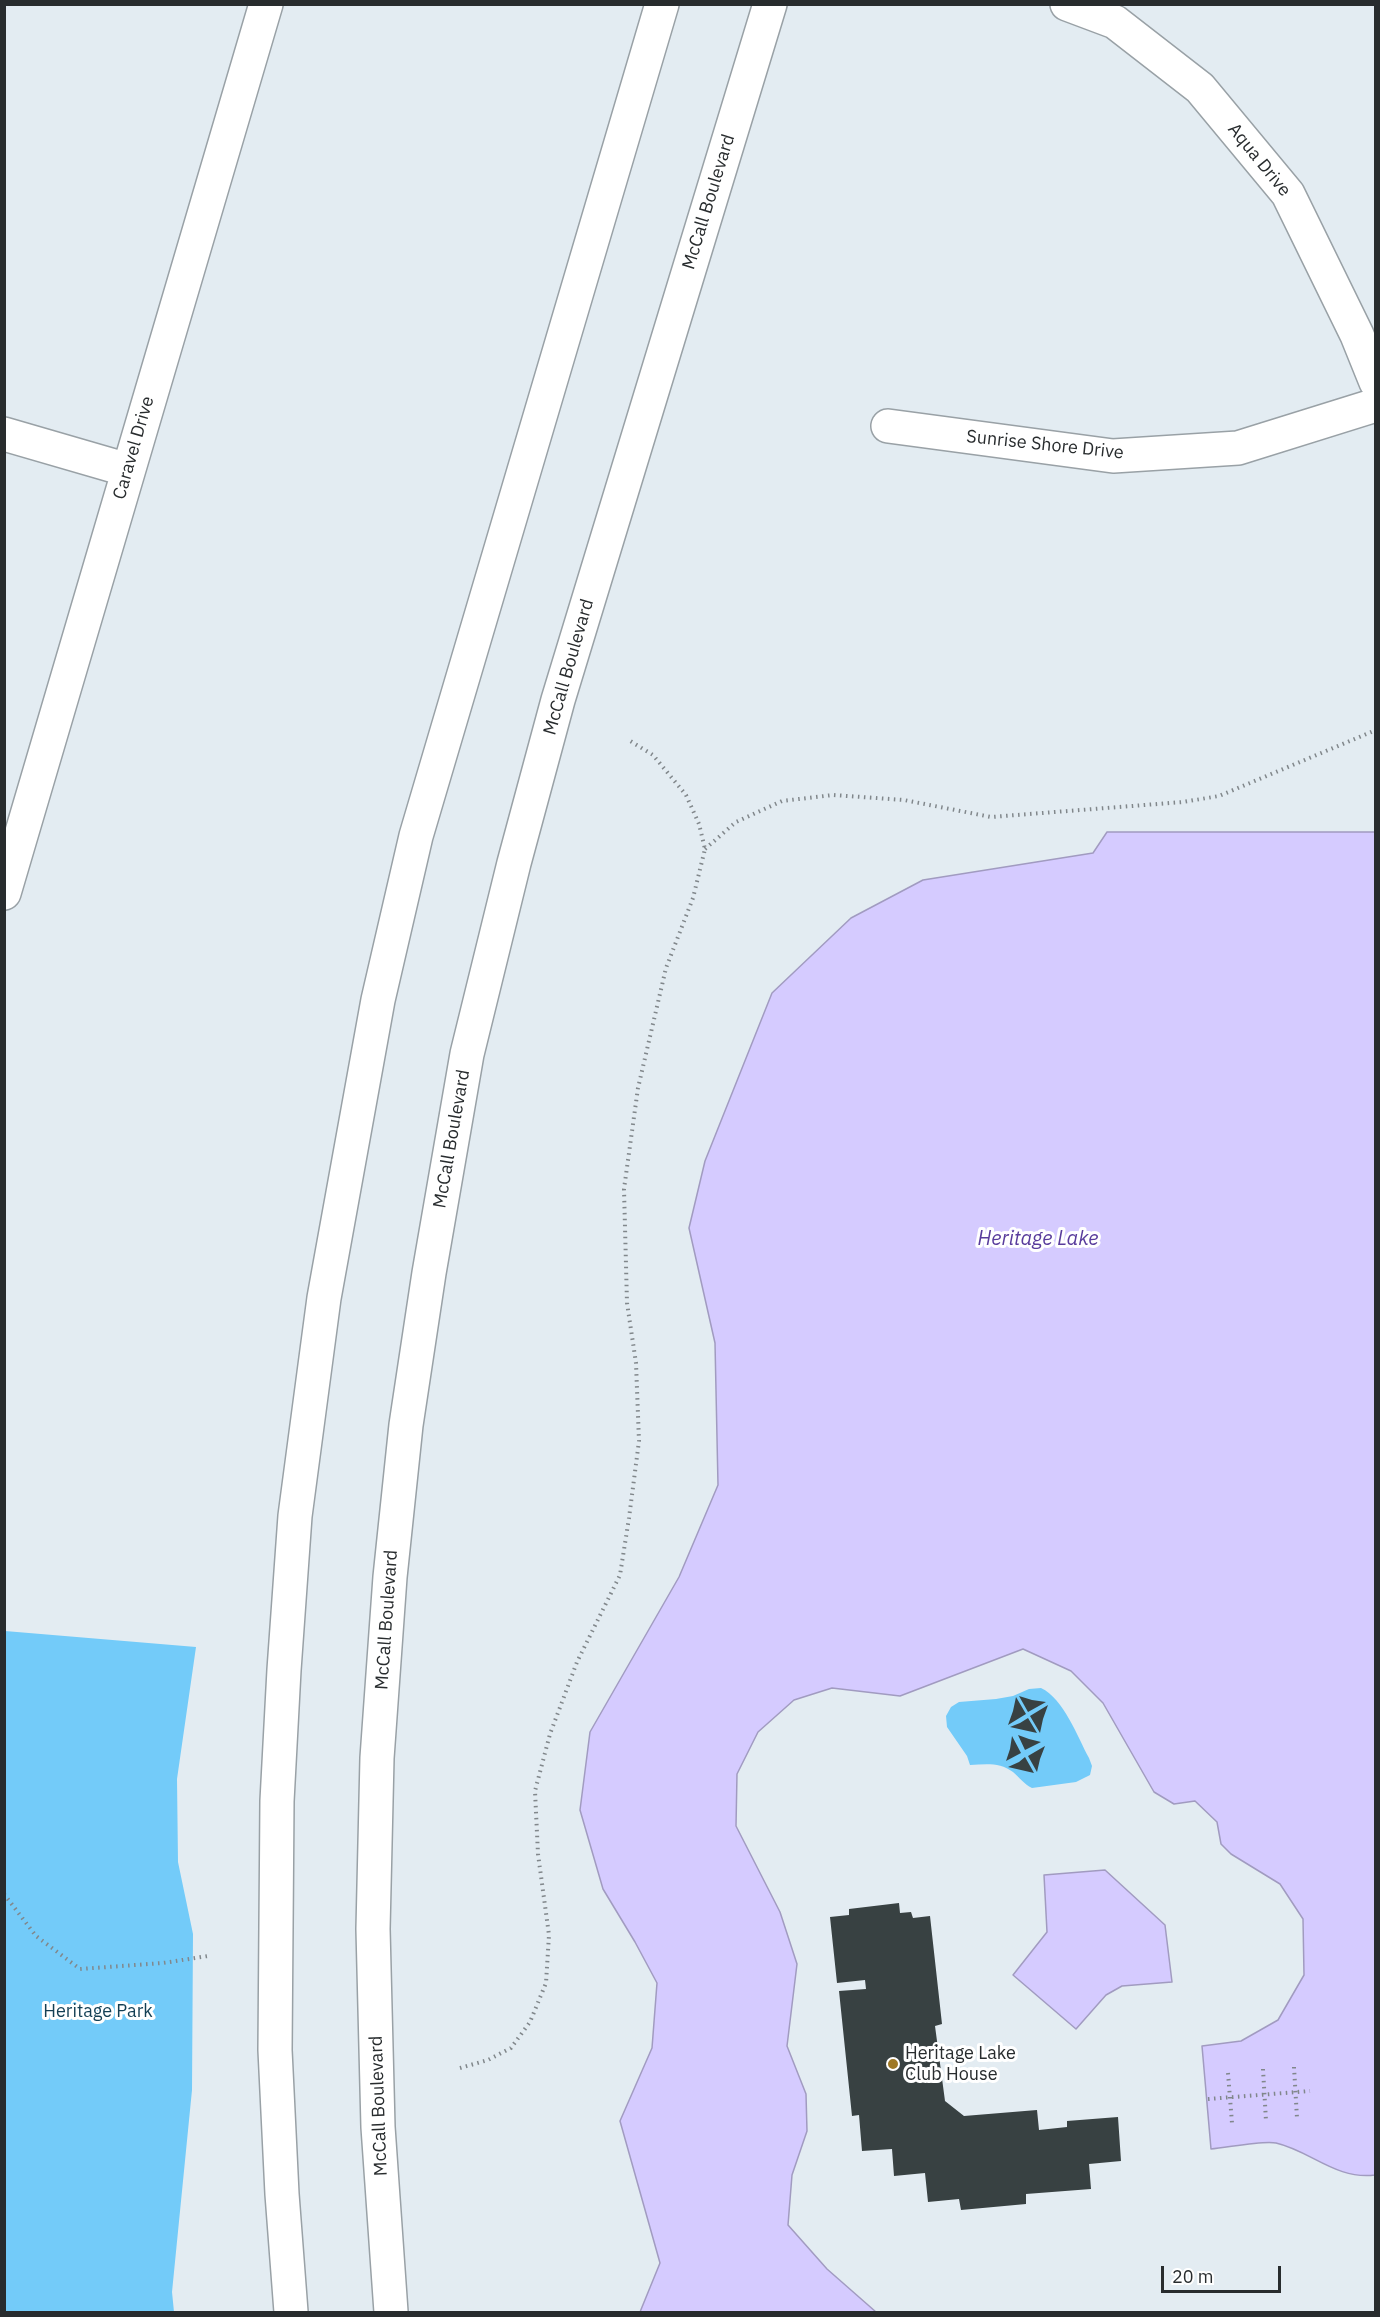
<!DOCTYPE html>
<html>
<head>
<meta charset="utf-8">
<style>
	body { margin:0 }
	#map { position:relative; width:1380px; height:2317px; overflow:hidden; background:#e3ecf2; font-family:"IBM Plex Sans",sans-serif }
	canvas { display:block }
	.frame { position:absolute; inset:0; border:6px solid #282c2e; pointer-events:none }
	.scale { position:absolute; left:1161px; top:2266px; width:120px; height:27px; box-sizing:border-box; border:3px solid #282c2e; border-top:0; padding-left:8px; font-size:18px; line-height:21px; white-space:nowrap; color:#282c2e; -webkit-text-stroke:4px #fff; paint-order:stroke }
</style>
</head>
<body>
<div id="map">
<canvas width="1380" height="2317"></canvas>
<div class="frame"></div>
<div class="scale">20 m</div>
</div>
<script>
const ctx = document.querySelector('canvas').getContext('2d');
ctx.lineJoin = 'round';
function paint(path, color) { ctx.fillStyle = color; ctx.fill(path, 'evenodd'); }
function strokePath(path, color, width, dash) { ctx.strokeStyle = color; ctx.lineWidth = width; ctx.lineCap = dash ? 'butt' : 'round'; ctx.setLineDash(dash || []); ctx.stroke(path); }
function write(font, color, halo, rows, align = 'center') {
  ctx.font = font + ' "IBM Plex Sans",sans-serif'; ctx.lineWidth = 6; ctx.setLineDash([]); ctx.textBaseline = 'middle'; ctx.strokeStyle = halo; ctx.fillStyle = color; for (const [text, x, y, turn = 0] of rows) {
    ctx.save(); ctx.translate(x, y); ctx.rotate((+turn || 0) * Math.PI / 180); ctx.textAlign = isNaN(turn) ? turn : align; if (halo) ctx.strokeText(text, 0, 0); ctx.fillText(text, 0, 0); ctx.restore();
  }
}
const green = new Path2D(`
	M5 1631 196 1647 177 1779 178 1862 193 1934 192 2090 172 2292 174 2312H5Z
	M1041 1688C1064 1699 1077 1736 1089 1758L1092 1766 1090 1775 1076 1782 1032 1788C1024 1784 1020 1778 1013 1772 1000 1762 986 1764 970 1765L967 1756 947 1727 946 1716 951 1707 959 1702 996 1699 1013 1696 1029 1689Z`);
const water = new Path2D(`
	M1107 832H1375V2175C1336 2180 1311 2151 1276 2143 1263 2140 1226 2148 1211 2149L1202 2046 1241 2041 1278 2020 1304 1975 1303 1919 1280 1884 1231 1854 1221 1844 1217 1822 1195 1801 1174 1804 1154 1792 1103 1703 1071 1671 1023 1649 900 1696 832 1688 794 1700 758 1732 737 1774 736 1826 780 1912 797 1964 787 2046 806 2094 807 2131 792 2175 788 2225 827 2269 876 2312H640L660 2263 620 2121 652 2048 657 1983 635 1942 603 1889 580 1810 590 1732 679 1577 718 1485 715 1343 689 1228 705 1161 772 993 851 918 923 880 1093 853Z
	M1105 1870 1165 1925 1172 1982 1122 1986 1106 1995 1076 2029 1013 1975 1047 1932 1044 1875Z`);
const building = new Path2D(`
	M1019 1696 1032 1700 1046 1702 1028 1712Z
	M1016 1697 1026 1714 1008 1725 1013 1711Z
	M1048 1705 1043 1719 1040 1733 1030 1716Z
	M1028 1718 1037 1733 1010 1727 1020 1723Z
	M1018 1735 1029 1739 1041 1742 1025 1750Z
	M1012 1736 1021 1753 1006 1761 1010 1749Z
	M1045 1746 1040 1759 1037 1772 1028 1756Z
	M1025 1757 1034 1773 1008 1767 1019 1762Z
	M899 1903 900 1913 911 1912 913 1918 930 1916 942 2024 935 2026 945 2101 964 2116 1037 2110 1039 2130 1067 2127V2121L1118 2117 1121 2161 1089 2164 1091 2189 1026 2194V2204L961 2210 959 2199 928 2202 925 2173 894 2176 892 2149 862 2151 859 2115 852 2116 839 1991 866 1989 865 1980 837 1983 830 1917 849 1915V1909Z`);
const path = new Path2D(`
	M705 849 736 822 782 801 833 795 904 800 991 817 1183 802 1219 796 1376 730
	M4 1894 36 1936 80 1969 163 1963 208 1956
	M1294 2067 1297 2118
	M460 2068 488 2060 511 2048 530 2022 546 1983 549 1935 538 1854 535 1791 550 1734 577 1662 620 1575 629 1518 639 1441 636 1363 627 1303 624 1189 638 1088 666 968 693 898 705 849 699 824 686 795 653 755 627 739
	M1263 2069 1266 2121
	M1228 2073 1232 2123
	M1208 2099 1310 2091`);
const minor = new Path2D(`
	M1067 4 1115 22 1200 88 1288 194 1357 335 1376 382
	M888 426 1113 456 1238 448 1376 405
	M4 434 128 470
	M4 893 266 4`);
const secondary = new Path2D(`
	M291 2312 282 2194 275 2050 277 1801 284 1670 295 1516 324 1298 378 1000 416 836 662 4
	M391 2312 378 2127 373 1929 377 1758 390 1577 406 1425 429 1273 467 1054 514 863 558 700 770 4`);
const markers = [
	[893,2064,6,"#9e7825"]
];
const streetNames = [
	["Aqua Drive",1259,160,51],
	["McCall Boulevard",709,202,-73],
	["Sunrise Shore Drive",1045,445,6],
	["Caravel Drive",134,448,-74],
	["McCall Boulevard",569,667,-74],
	["McCall Boulevard",452,1139,-80],
	["McCall Boulevard",387,1620,-86],
	["McCall Boulevard",379,2106,-92]
];
const parkNames = [
	["Heritage Park",98,2012]
];
const poiNames = [
	["Heritage Lake",905,2054],
	["Club House",905,2075]
];
const waterNames = [
	["Heritage Lake",1038,1239]
];
paint(green, '#73cbf9');
paint(water, '#d5cbff');
strokePath(water, '#a19bc0', 1.5);
paint(building, '#384142');
strokePath(minor, '#99a1a6', 36);
strokePath(secondary, '#99a1a6', 36);
strokePath(path, '#81878b', 4, [1.5, 4.5]);
strokePath(minor, '#fff', 33);
strokePath(secondary, '#fff', 33);
for (const [x, y, r, color] of markers) { const dot = new Path2D(); dot.arc(x, y, r, 0, 2 * Math.PI); ctx.fillStyle = color; ctx.fill(dot); strokePath(dot, '#fff', 2); }
write('18px', '#282c2e', '#fff', streetNames);
write('18px', '#133f54', '#fff', parkNames);
write('18px', '#282c2e', '#fff', poiNames, 'left');
write('italic 20px', '#593c9c', '#fff', waterNames);
</script>
</body>
</html>
